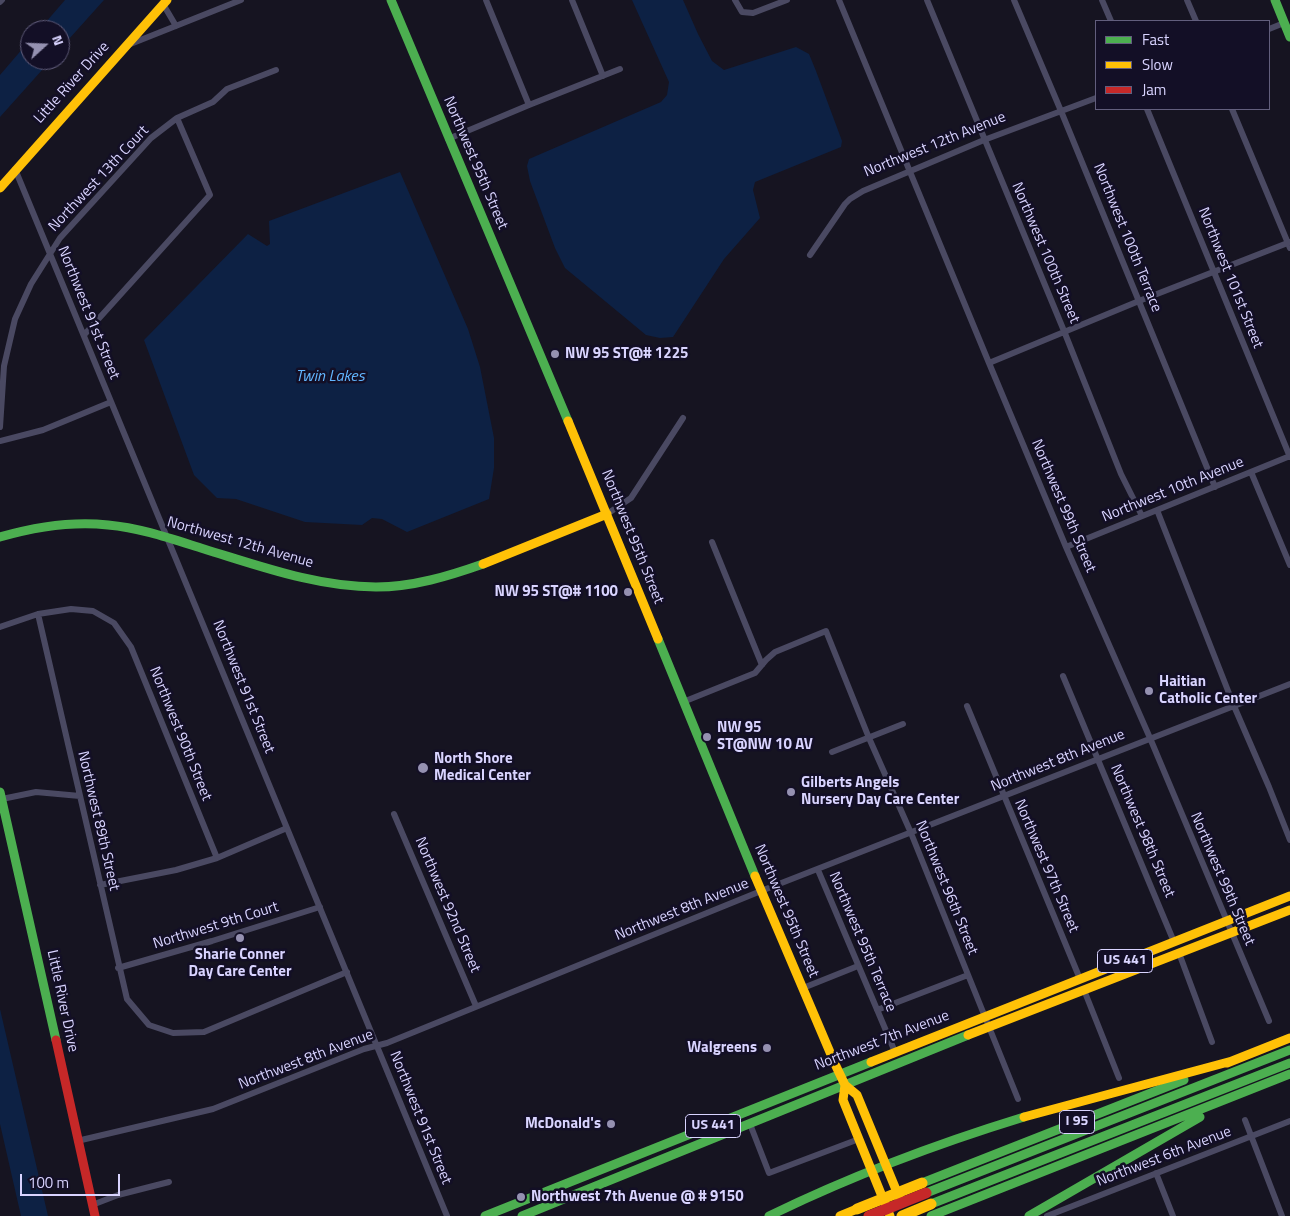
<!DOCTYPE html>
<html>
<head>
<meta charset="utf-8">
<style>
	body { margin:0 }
	#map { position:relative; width:1290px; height:1216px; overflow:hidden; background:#161421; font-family:"Titillium Web",sans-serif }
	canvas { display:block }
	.legend { position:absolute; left:1095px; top:20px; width:175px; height:90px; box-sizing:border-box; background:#130f26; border:1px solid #625e7d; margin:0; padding:6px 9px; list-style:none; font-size:15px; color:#d9d4ff }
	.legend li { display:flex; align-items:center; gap:10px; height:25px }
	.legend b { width:25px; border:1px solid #625e7d }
	.north { position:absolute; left:20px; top:20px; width:50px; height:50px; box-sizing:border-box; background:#130f26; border:1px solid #625e7d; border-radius:50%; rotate:70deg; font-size:14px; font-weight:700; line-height:20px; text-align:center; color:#d9d4ff }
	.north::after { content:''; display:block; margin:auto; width:18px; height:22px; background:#9591b1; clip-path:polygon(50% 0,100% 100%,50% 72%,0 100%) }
	.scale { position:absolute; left:20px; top:1174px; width:100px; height:22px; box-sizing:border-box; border:2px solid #d9d4ff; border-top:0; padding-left:6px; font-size:15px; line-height:18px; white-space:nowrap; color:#d9d4ff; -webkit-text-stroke:4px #130f26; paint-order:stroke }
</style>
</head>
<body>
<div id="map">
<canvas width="1290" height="1216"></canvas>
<ul class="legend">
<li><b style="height:6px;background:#4caf50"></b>Fast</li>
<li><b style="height:6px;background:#ffc107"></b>Slow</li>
<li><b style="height:6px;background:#c62828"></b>Jam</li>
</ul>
<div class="north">N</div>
<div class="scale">100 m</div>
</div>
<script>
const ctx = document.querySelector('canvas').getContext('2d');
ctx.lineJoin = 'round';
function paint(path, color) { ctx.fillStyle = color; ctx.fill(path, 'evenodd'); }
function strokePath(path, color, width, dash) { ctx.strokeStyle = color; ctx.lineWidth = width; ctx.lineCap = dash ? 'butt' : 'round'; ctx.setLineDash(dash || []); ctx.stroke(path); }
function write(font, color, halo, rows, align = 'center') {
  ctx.font = font + ' "Titillium Web",sans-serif'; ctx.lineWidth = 5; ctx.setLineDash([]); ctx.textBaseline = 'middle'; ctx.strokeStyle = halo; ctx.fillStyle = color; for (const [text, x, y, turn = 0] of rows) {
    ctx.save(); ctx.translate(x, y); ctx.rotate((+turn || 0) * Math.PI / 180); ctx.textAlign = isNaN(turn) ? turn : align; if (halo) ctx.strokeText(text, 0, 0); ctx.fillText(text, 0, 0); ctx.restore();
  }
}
const water = new Path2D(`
	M65 0H104L60 49V30H39Z
	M632 0H683L698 34 712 61 724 70 796 47 809 54 816 71 842 141 841 147 755 182 753 190 760 218 724 259 673 337 660 338 646 335 565 268 555 248 530 181 527 166 529 159 661 102 667 95 669 82Z
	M30 40V60H51L0 117V75Z
	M400 172 468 329 480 367 494 438V468L489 499 407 532 382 519 372 518 362 525 305 522 236 499 217 498 194 475 144 340 248 234 267 246 270 244 269 221Z
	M0 1009 48 1216H21L0 1124Z`);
const street = new Path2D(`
	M486 0 529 105
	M572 0 603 76
	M735 0 742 12 753 13 787 0
	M839 0 989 363 1066 547 1150 738 1269 1021
	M927 0 1064 331 1121 474 1142 516
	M1014 0 1061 111 1215 487
	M1102 0 1111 21
	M1187 0 1196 21
	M0 2 2 0
	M163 4 176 26
	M1269 29 1284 23
	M128 45 241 0
	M1147 109 1290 457
	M1232 109 1290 248
	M448 139 529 105 620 69
	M15 169 447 1216
	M810 255 845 204 850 199 863 191 984 140 1096 98
	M84 335 210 195 177 118
	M989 363 1139 301 1290 242
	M0 427 4 366 15 319 31 284 60 238 151 138 177 118 213 102 227 89 276 70
	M0 441 43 430 111 402
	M1251 472 1290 565
	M1157 510 1234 706 1269 787 1290 840
	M607 514 631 498 683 418
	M712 542 762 665
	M1066 547 1290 456
	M38 614 127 999 149 1025 173 1033 204 1032 347 972
	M0 627 38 614 71 609 93 611 114 623 131 647 217 858
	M1063 676 1174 942
	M683 702 755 673 766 660 775 652 826 631 869 738 911 833 1018 1099
	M967 706 1080 979
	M832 752 903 724
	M2 799 36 792 80 796
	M394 814 476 1006
	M818 870 895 1052
	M100 885 176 870 217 858 287 828
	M1179 953 1212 1042
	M118 968 212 941 320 907
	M803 988 858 966
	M1084 990 1119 1078
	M877 1010 968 975
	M1245 1120 1282 1216
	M750 1124 769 1173 859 1139
	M77 1141 213 1109 364 1049 387 1043 761 891 1290 684
	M1156 1173 1173 1216
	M92 1205 118 1195 169 1182
	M1047 1216 1290 1121`);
const fast = new Path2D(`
	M391 0 568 421
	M1275 0 1290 37
	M0 537C35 527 72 521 108 525 141 528 172 539 204 549 260 566 317 587 376 587 413 587 449 576 483 564
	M658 639 755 876
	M0 792 56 1040
	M922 1183 1184 1080
	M926 1193 1290 1050
	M931 1204 1290 1063
	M485 1216 871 1062
	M522 1216 968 1035
	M769 1216C851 1176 936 1144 1024 1117
	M931 1216 1290 1074
	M1029 1216 1200 1117`);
const slow = new Path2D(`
	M0 188 167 0
	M568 421 658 639
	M483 564 607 514
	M755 876 835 1064 845 1085 857 1095 899 1197
	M968 1035 1290 910
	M871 1062 1290 896
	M1227 1063 1290 1038
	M845 1085 843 1100 890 1216
	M1024 1117 1232 1061
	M840 1216 857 1209`);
const jam = new Path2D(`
	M56 1040 95 1216`);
const slowBridge = new Path2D(`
	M857 1209 922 1183
	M902 1216 931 1204`);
const jamBridge = new Path2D(`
	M869 1216 926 1193`);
const markers = [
	[555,354,5,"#9591b1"],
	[628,592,5,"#9591b1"],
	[1149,691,5,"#9591b1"],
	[707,737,5,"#9591b1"],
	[423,768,6,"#9591b1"],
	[791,792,5,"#9591b1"],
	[240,938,5,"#9591b1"],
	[767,1048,5,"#9591b1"],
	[611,1124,5,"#9591b1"],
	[521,1197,5,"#9591b1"]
];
const shields = [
	[1125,961,55],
	[1077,1122,35],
	[713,1126,55]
];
const shieldNames = [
	["US 441",1125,961],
	["I 95",1077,1122],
	["US 441",713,1126]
];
const streetNames = [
	["Little River Drive",72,83,-48],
	["Northwest 12th Avenue",935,145,-22],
	["Northwest 95th Street",475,163,67],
	["Northwest 13th Court",99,179,-47],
	["Northwest 100th Terrace",1127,238,68],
	["Northwest 100th Street",1045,253,67],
	["Northwest 101st Street",1230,278,68],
	["Northwest 91st Street",88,313,68],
	["Northwest 10th Avenue",1173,490,-22],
	["Northwest 99th Street",1063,506,67],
	["Northwest 95th Street",632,537,68],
	["Northwest 12th Avenue",240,543,16],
	["Northwest 91st Street",243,687,68],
	["Northwest 90th Street",180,734,68],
	["Northwest 8th Avenue",1058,761,-22],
	["Northwest 89th Street",98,821,77],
	["Northwest 98th Street",1142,831,67],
	["Northwest 97th Street",1046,866,67],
	["Northwest 99th Street",1222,879,67],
	["Northwest 96th Street",946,888,68],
	["Northwest 92nd Street",447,905,67],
	["Northwest 8th Avenue",682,910,-22],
	["Northwest 95th Street",786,911,67],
	["Northwest 9th Court",216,926,-17],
	["Northwest 95th Terrace",862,942,67],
	["Little River Drive",62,1001,78],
	["Northwest 7th Avenue",882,1041,-21],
	["Northwest 8th Avenue",306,1060,-21],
	["Northwest 91st Street",420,1118,68],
	["Northwest 6th Avenue",1164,1157,-21]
];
const poiNames = [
	["NW 95 ST@# 1225",565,354],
	["NW 95 ST@# 1100",618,592,"right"],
	["Haitian",1159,682],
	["Catholic Center",1159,699],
	["NW 95",717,728],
	["ST@NW 10 AV",717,745],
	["North Shore",434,759],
	["Medical Center",434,776],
	["Gilberts Angels",801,783],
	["Nursery Day Care Center",801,800],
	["Sharie Conner",240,955,"center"],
	["Day Care Center",240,972,"center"],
	["Walgreens",757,1048,"right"],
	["McDonald's",601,1124,"right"],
	["Northwest 7th Avenue @ # 9150",531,1197]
];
const waterNames = [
	["Twin Lakes",330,377]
];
paint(water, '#0d2144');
strokePath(street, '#4a4962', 6);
strokePath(fast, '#4caf50', 9);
strokePath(slow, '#ffc107', 9);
strokePath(jam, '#c62828', 9);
strokePath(slowBridge, '#ffc107', 11);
strokePath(jamBridge, '#c62828', 11);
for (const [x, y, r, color] of markers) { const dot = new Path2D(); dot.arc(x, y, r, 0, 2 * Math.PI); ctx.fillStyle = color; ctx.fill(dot); strokePath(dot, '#130f26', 2); }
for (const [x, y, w] of shields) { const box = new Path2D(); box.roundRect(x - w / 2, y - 11.5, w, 23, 4); ctx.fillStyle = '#130f26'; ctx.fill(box); strokePath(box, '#d9d4ff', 1); }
write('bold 14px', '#d9d4ff', null, shieldNames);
write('15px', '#d9d4ff', '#130f26', streetNames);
write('bold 15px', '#d9d4ff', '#130f26', poiNames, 'left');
write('italic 16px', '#62b6ff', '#130f26', waterNames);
</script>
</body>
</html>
